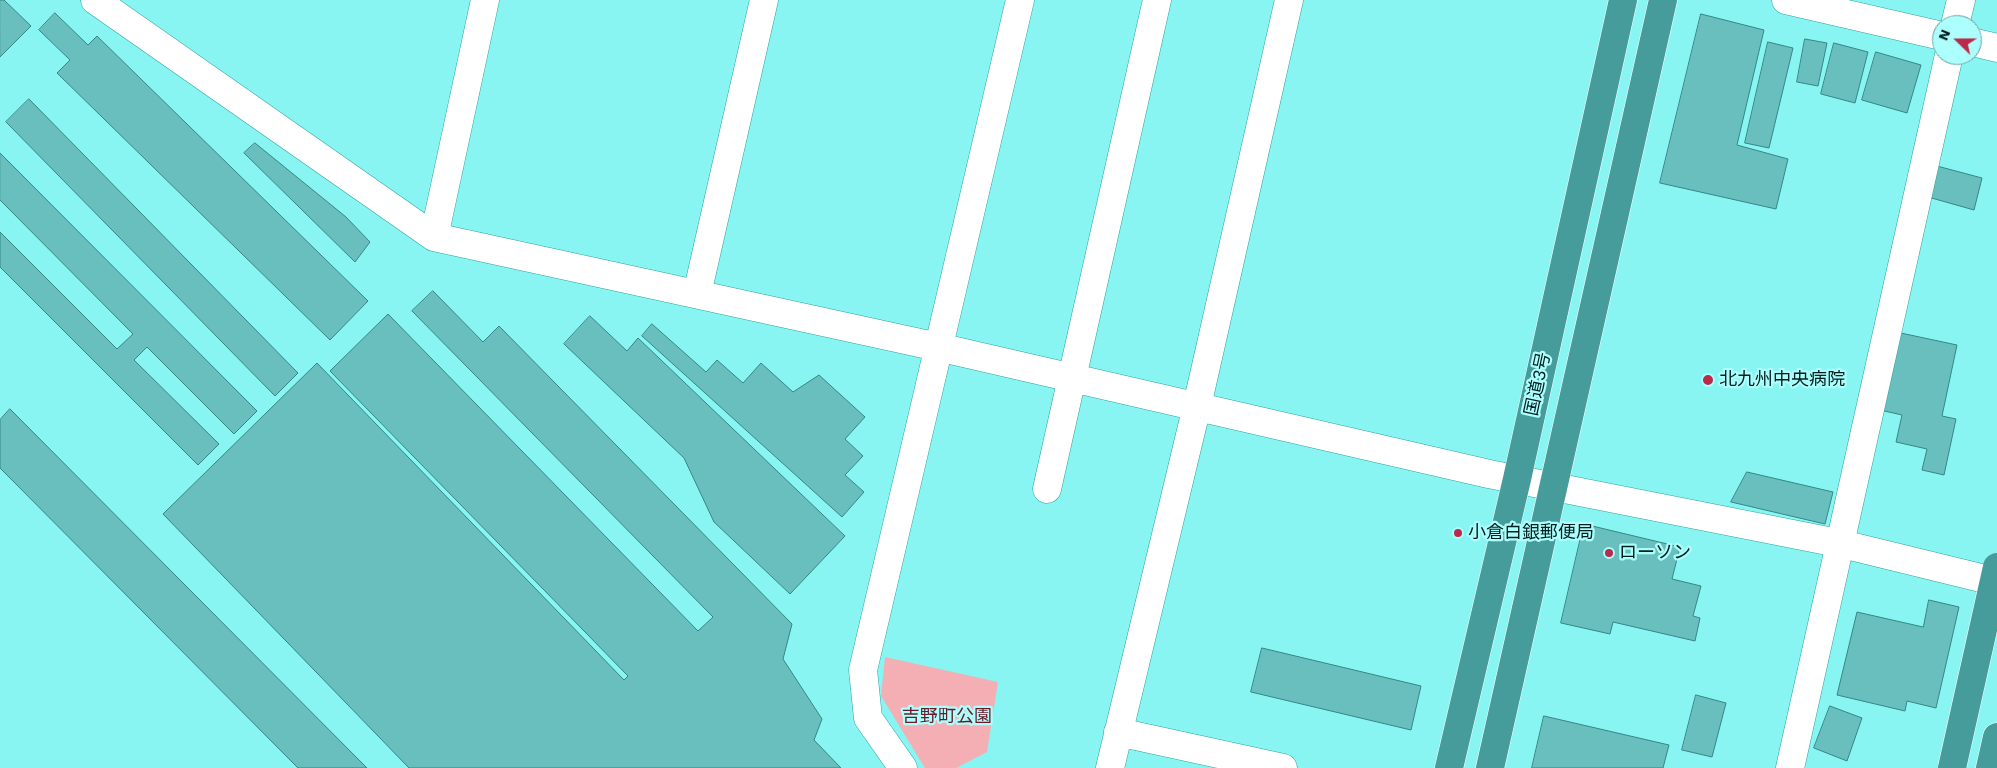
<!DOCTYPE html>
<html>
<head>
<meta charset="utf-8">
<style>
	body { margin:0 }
	#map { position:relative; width:1997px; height:768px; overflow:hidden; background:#89f5f3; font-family:"Work Sans",sans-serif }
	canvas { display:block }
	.north { position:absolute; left:1932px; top:15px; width:50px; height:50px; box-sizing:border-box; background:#acfffd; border:1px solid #67a5a4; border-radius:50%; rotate:292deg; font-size:14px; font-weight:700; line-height:20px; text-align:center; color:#001e1e }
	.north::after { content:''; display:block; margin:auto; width:18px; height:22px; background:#bb2a4a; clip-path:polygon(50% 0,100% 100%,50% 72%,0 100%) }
</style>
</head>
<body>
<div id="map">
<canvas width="1997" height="768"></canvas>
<div class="north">N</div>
</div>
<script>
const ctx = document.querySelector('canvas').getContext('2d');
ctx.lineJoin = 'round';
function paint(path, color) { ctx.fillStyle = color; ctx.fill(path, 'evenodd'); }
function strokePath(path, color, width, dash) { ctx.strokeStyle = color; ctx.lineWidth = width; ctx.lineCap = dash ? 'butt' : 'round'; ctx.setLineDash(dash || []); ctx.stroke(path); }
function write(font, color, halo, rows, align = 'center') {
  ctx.font = font + ' "Work Sans","Noto Sans JP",sans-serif'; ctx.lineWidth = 4.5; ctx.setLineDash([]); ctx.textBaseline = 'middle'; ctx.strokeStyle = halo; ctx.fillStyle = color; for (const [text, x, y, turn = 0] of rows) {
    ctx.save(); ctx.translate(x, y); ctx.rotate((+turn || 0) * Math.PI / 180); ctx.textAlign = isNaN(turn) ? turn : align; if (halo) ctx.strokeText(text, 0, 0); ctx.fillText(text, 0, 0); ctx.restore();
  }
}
const green = new Path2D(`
	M885 657 998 682 987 752 956 768H925L881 696Z`);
const building = new Path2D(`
	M0 0H4L31 26 0 57Z
	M55 13 88 45 97 36 368 301 330 340 57 73 70 60 39 30Z
	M1701 14 1764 30 1737 145 1788 159 1776 209 1660 183Z
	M1805 39 1827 43 1818 86 1797 82Z
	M1768 42 1793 48 1769 148 1745 143Z
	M1834 43 1868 52 1855 103 1821 94Z
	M1876 52 1921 65 1907 113 1862 100Z
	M29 99 298 373 275 396 6 122Z
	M255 143 346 217 370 242 355 262 244 153Z
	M0 153 257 411 234 434 147 347 134 360 219 444 198 465 0 267V232L117 349 133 334 0 200Z
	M1937 166 1982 178 1974 210 1928 197Z
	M433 291 483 342 499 326 792 624 783 659 822 719 814 740 841 768H409L163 514 317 363 624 680 628 676 330 371 388 314 698 631 713 617 412 311Z
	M590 316 627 351 638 338 845 536 790 594 714 522 684 458 564 344Z
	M652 324 706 372 717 360 743 383 761 363 793 392 819 375 865 417 845 439 863 456 845 475 864 492 842 517 642 336Z
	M1896 332 1957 345 1942 416 1956 419 1944 475 1922 470 1927 449 1896 442 1902 415 1880 410Z
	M10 409 367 768H298L0 468V420Z
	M1747 472 1833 492 1825 524 1731 502Z
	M1584 524 1680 547 1672 579 1701 586 1693 616 1700 618 1695 641 1613 622 1610 634 1561 623Z
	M1929 600 1959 607 1936 708 1907 701 1905 711 1837 695 1857 612 1923 627Z
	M1262 648 1421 686 1411 730 1251 692Z
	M1696 695 1726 703 1712 757 1682 750Z
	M1830 706 1862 718 1847 761 1814 748Z
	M1544 716 1669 745 1663 768H1532Z`);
const minor = new Path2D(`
	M95 0 434 237 938 347 1489 474 1838 543 1997 582
	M1786 0 1942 36
	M1955 25 1961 0
	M1972 42 1997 48
	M434 237 485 0
	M697 294 764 0
	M1047 489 1157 0
	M1118 732 1283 768
	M903 768 868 718 863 670 1020 0
	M1110 768 1197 406 1289 0
	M1790 768 1949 55`);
const highway = new Path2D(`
	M1449 768 1517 479 1623 0
	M1490 768 1663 0
	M1990 768 1997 737`);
const highwayBridge = new Path2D(`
	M1952 768 1997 567`);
const markers = [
	[1708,380,6,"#bb2a4a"],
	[1458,533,5,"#bb2a4a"],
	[1609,553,5,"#bb2a4a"]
];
const poiNames = [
	["北九州中央病院",1719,380],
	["小倉白銀郵便局",1468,533],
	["ローソン",1619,553]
];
const streetNames = [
	["国道3号",1538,384,-78]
];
const parkNames = [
	["吉野町公園",947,717]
];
paint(green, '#f3afb4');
paint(building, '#68bfbd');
strokePath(building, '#338786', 1);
strokePath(minor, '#2ea3a2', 29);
strokePath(highway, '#fff', 29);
strokePath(minor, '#fff', 28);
strokePath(highway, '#459c9b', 28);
strokePath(highwayBridge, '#fff', 29, []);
strokePath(highwayBridge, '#459c9b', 28);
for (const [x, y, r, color] of markers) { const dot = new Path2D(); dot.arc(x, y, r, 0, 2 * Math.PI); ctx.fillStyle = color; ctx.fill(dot); strokePath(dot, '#acfffd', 2); }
write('18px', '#001e1e', '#acfffd', poiNames, 'left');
write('18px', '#001e1e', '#acfffd', streetNames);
write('18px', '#6a1828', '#acfffd', parkNames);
</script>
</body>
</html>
